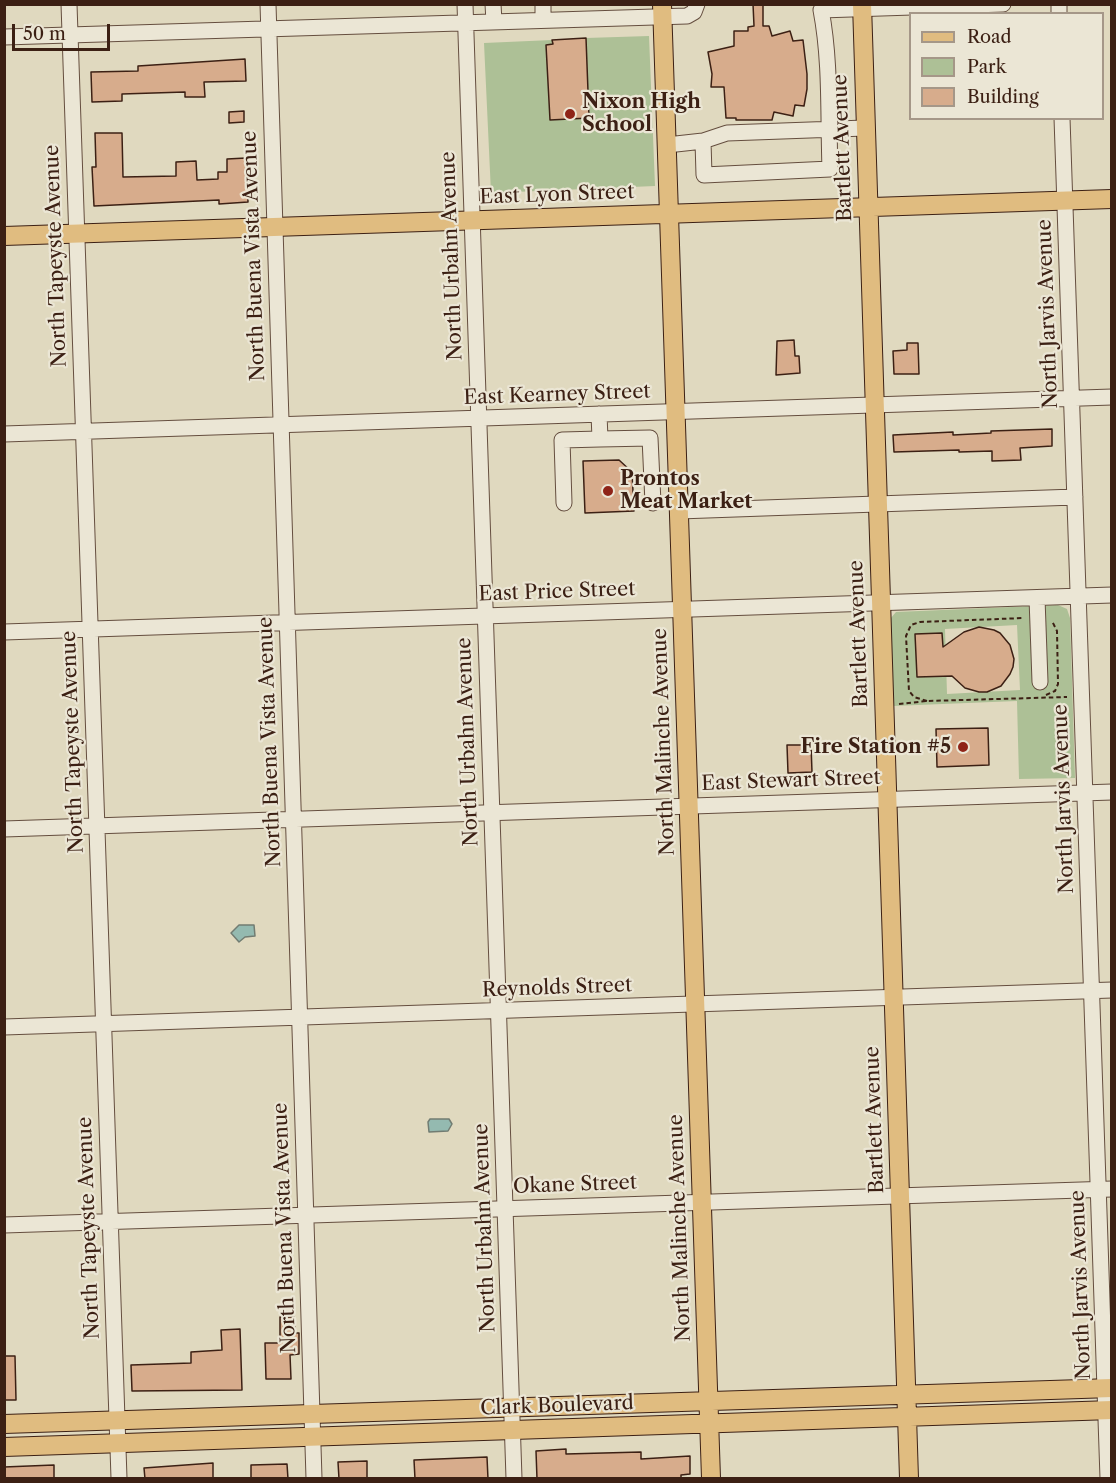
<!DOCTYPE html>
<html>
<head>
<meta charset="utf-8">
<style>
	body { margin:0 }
	#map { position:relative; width:1116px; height:1483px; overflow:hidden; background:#e0d9bf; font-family:"Libre Caslon Text",serif }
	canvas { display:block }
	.frame { position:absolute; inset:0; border:6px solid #3c2014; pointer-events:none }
	.legend { position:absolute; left:909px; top:12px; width:195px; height:108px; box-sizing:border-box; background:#ebe6d5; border:2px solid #a59788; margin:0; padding:8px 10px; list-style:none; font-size:18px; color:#3c2014 }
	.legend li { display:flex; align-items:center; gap:12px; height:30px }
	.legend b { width:30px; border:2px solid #a59788 }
	.scale { position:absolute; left:12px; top:24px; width:98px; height:27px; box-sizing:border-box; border:3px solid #3c2014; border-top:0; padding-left:8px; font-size:18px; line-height:21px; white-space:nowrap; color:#3c2014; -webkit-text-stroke:4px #ebe6d5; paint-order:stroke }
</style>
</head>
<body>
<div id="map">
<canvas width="1116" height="1483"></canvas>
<div class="frame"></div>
<ul class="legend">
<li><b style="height:8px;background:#e0bc80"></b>Road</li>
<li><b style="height:16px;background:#adc096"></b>Park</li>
<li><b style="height:16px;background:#d7ac8c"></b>Building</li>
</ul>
<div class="scale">50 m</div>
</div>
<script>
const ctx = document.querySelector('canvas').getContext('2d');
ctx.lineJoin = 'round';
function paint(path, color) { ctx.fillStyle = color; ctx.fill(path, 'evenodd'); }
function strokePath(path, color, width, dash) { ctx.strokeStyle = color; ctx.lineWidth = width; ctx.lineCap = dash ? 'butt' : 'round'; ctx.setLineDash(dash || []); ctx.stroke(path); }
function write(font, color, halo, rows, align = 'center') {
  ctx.font = font + ' "Libre Caslon Text",serif'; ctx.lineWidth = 4.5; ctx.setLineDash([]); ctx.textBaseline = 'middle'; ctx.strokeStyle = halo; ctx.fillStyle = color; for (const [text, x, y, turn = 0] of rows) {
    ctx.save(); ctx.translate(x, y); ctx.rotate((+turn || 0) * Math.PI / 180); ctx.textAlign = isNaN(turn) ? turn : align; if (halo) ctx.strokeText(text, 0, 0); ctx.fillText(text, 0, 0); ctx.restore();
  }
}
const green = new Path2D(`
	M649 36 655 186 491 193 484 43 552 40 553 44 546 45 550 120 589 118 586 38Z
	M1058 605 1067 609 1070 618 1075 778 1019 779 1017 701 893 706 890 619 896 612ZM1017 625 1020 690 947 694 945 629Z`);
const water = new Path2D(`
	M239 925H254L255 936 245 937 239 942 231 933Z
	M430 1119H449L452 1124 448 1131 429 1132 428 1122Z`);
const building = new Path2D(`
	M753 4H763V26H769L772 36 790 31 793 41 803 40 807 74V89L804 106 795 105 793 116 774 112 772 120H736V118H726L724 87H711L712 74 708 52 734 46V31H748V27L754 26Z
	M586 38 589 118 550 120 546 45 553 44 552 40Z
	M245 59 246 81 204 82 205 97H185V92L122 94V101L92 102 91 72 138 71V66Z
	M244 111V122L229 123V112Z
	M95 133H122L123 177 176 176V162L196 161 197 180 218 179V172H227V159L246 158 248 202 219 204V200L94 206 92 167H96Z
	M794 340 795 356H799L800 373 776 375 777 341Z
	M907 343H918L919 374H894L893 351 907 350Z
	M1052 429V446L1020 448 1021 460 992 461V451L959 452V450L894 452 893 435 953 432V435L991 433V431Z
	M619 460 632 472 634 511 585 513 583 461Z
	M979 627 994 630 1000 633 1010 645 1014 659 1013 667 1010 674 1001 686 987 692H979L965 688 952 676 917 677 915 634 942 633 943 647 964 632Z
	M988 728 989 765 937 767 936 729Z
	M787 745H811L812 772 788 773Z
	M280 1317H294L295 1333H299V1354L290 1355 291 1379H266L265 1343H280Z
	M240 1329 242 1390 132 1391 131 1365 191 1363V1352L222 1350 221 1330Z
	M4 1356H15L16 1400H4Z
	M566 1449V1454L641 1452V1459L690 1456V1474L681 1475V1479H537L536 1451Z
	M487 1457 488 1479H415L414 1460Z
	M367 1461V1479H339L338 1462Z
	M213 1463V1479H145L144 1468Z
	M287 1464 288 1479H251V1465Z
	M54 1465V1479H4V1467Z`);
const path = new Path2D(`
	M1046 695 1055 691 1058 684 1057 631 1052 621
	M927 701 914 697 909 691 906 636 911 625 920 622 1024 618
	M899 704 927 701 1067 697`);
const minor = new Path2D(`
	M69 4 119 1478
	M268 4 314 1478
	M465 4 514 1478
	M493 4 494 22
	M543 4V20
	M1059 4V14
	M4 37 687 16 694 12 697 4
	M1062 118 1108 1478
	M865 128 727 133 703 141 704 175 830 169C828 117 831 62 821 10L1003 4
	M667 145 703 141
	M4 434 1112 397
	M600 439 650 438 653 503
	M564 503 562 440 600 439 599 414
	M679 511 1075 497
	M1037 598 1040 682
	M4 632 1112 595
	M4 829 1112 792
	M4 1027 1112 990
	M4 1225 1112 1189`);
const major = new Path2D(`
	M662 4 711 1478
	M862 4 909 1478
	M4 236 1112 199
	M4 1424 1112 1388
	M4 1447 1112 1410`);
const markers = [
	[570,114,6,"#8f2418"],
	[608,491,6,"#8f2418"],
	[963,747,6,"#8f2418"]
];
const poiNames = [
	["Nixon High",582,102],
	["School",582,125],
	["Prontos",620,479],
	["Meat Market",620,502],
	["Fire Station #5",951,747,"right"]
];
const streetNames = [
	["Bartlett Avenue",843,148,-92],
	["East Lyon Street",557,195,-2],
	["North Tapeyste Avenue",56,256,-92],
	["North Buena Vista Avenue",254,256,-92],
	["North Urbahn Avenue",452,256,-92],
	["North Jarvis Avenue",1048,314,-92],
	["East Kearney Street",557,395,-2],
	["East Price Street",557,592,-2],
	["Bartlett Avenue",859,634,-92],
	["North Tapeyste Avenue",73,742,-92],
	["North Buena Vista Avenue",270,742,-92],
	["North Urbahn Avenue",468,742,-92],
	["North Malinche Avenue",664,742,-92],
	["East Stewart Street",791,781,-2],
	["North Jarvis Avenue",1064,799,-92],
	["Reynolds Street",557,988,-2],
	["Bartlett Avenue",875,1120,-92],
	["Okane Street",575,1185,-2],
	["North Tapeyste Avenue",89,1228,-92],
	["North Buena Vista Avenue",285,1228,-92],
	["North Urbahn Avenue",485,1228,-92],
	["North Malinche Avenue",680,1228,-92],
	["North Jarvis Avenue",1081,1285,-92],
	["Clark Boulevard",557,1406,-2]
];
paint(green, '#adc096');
paint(water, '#94bab0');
strokePath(water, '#717c72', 1.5);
paint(building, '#d7ac8c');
strokePath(building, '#3c2014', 1.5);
strokePath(minor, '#654e3f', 17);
strokePath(major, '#3c2014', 20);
strokePath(path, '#3c2014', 2, [4.5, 3]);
strokePath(minor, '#ebe6d5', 15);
strokePath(major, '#e0bc80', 18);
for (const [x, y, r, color] of markers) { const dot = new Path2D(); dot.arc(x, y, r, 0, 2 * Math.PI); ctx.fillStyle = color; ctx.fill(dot); strokePath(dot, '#ebe6d5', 2); }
write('bold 20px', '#3c2014', '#ebe6d5', poiNames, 'left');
write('20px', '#3c2014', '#ebe6d5', streetNames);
</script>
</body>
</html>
